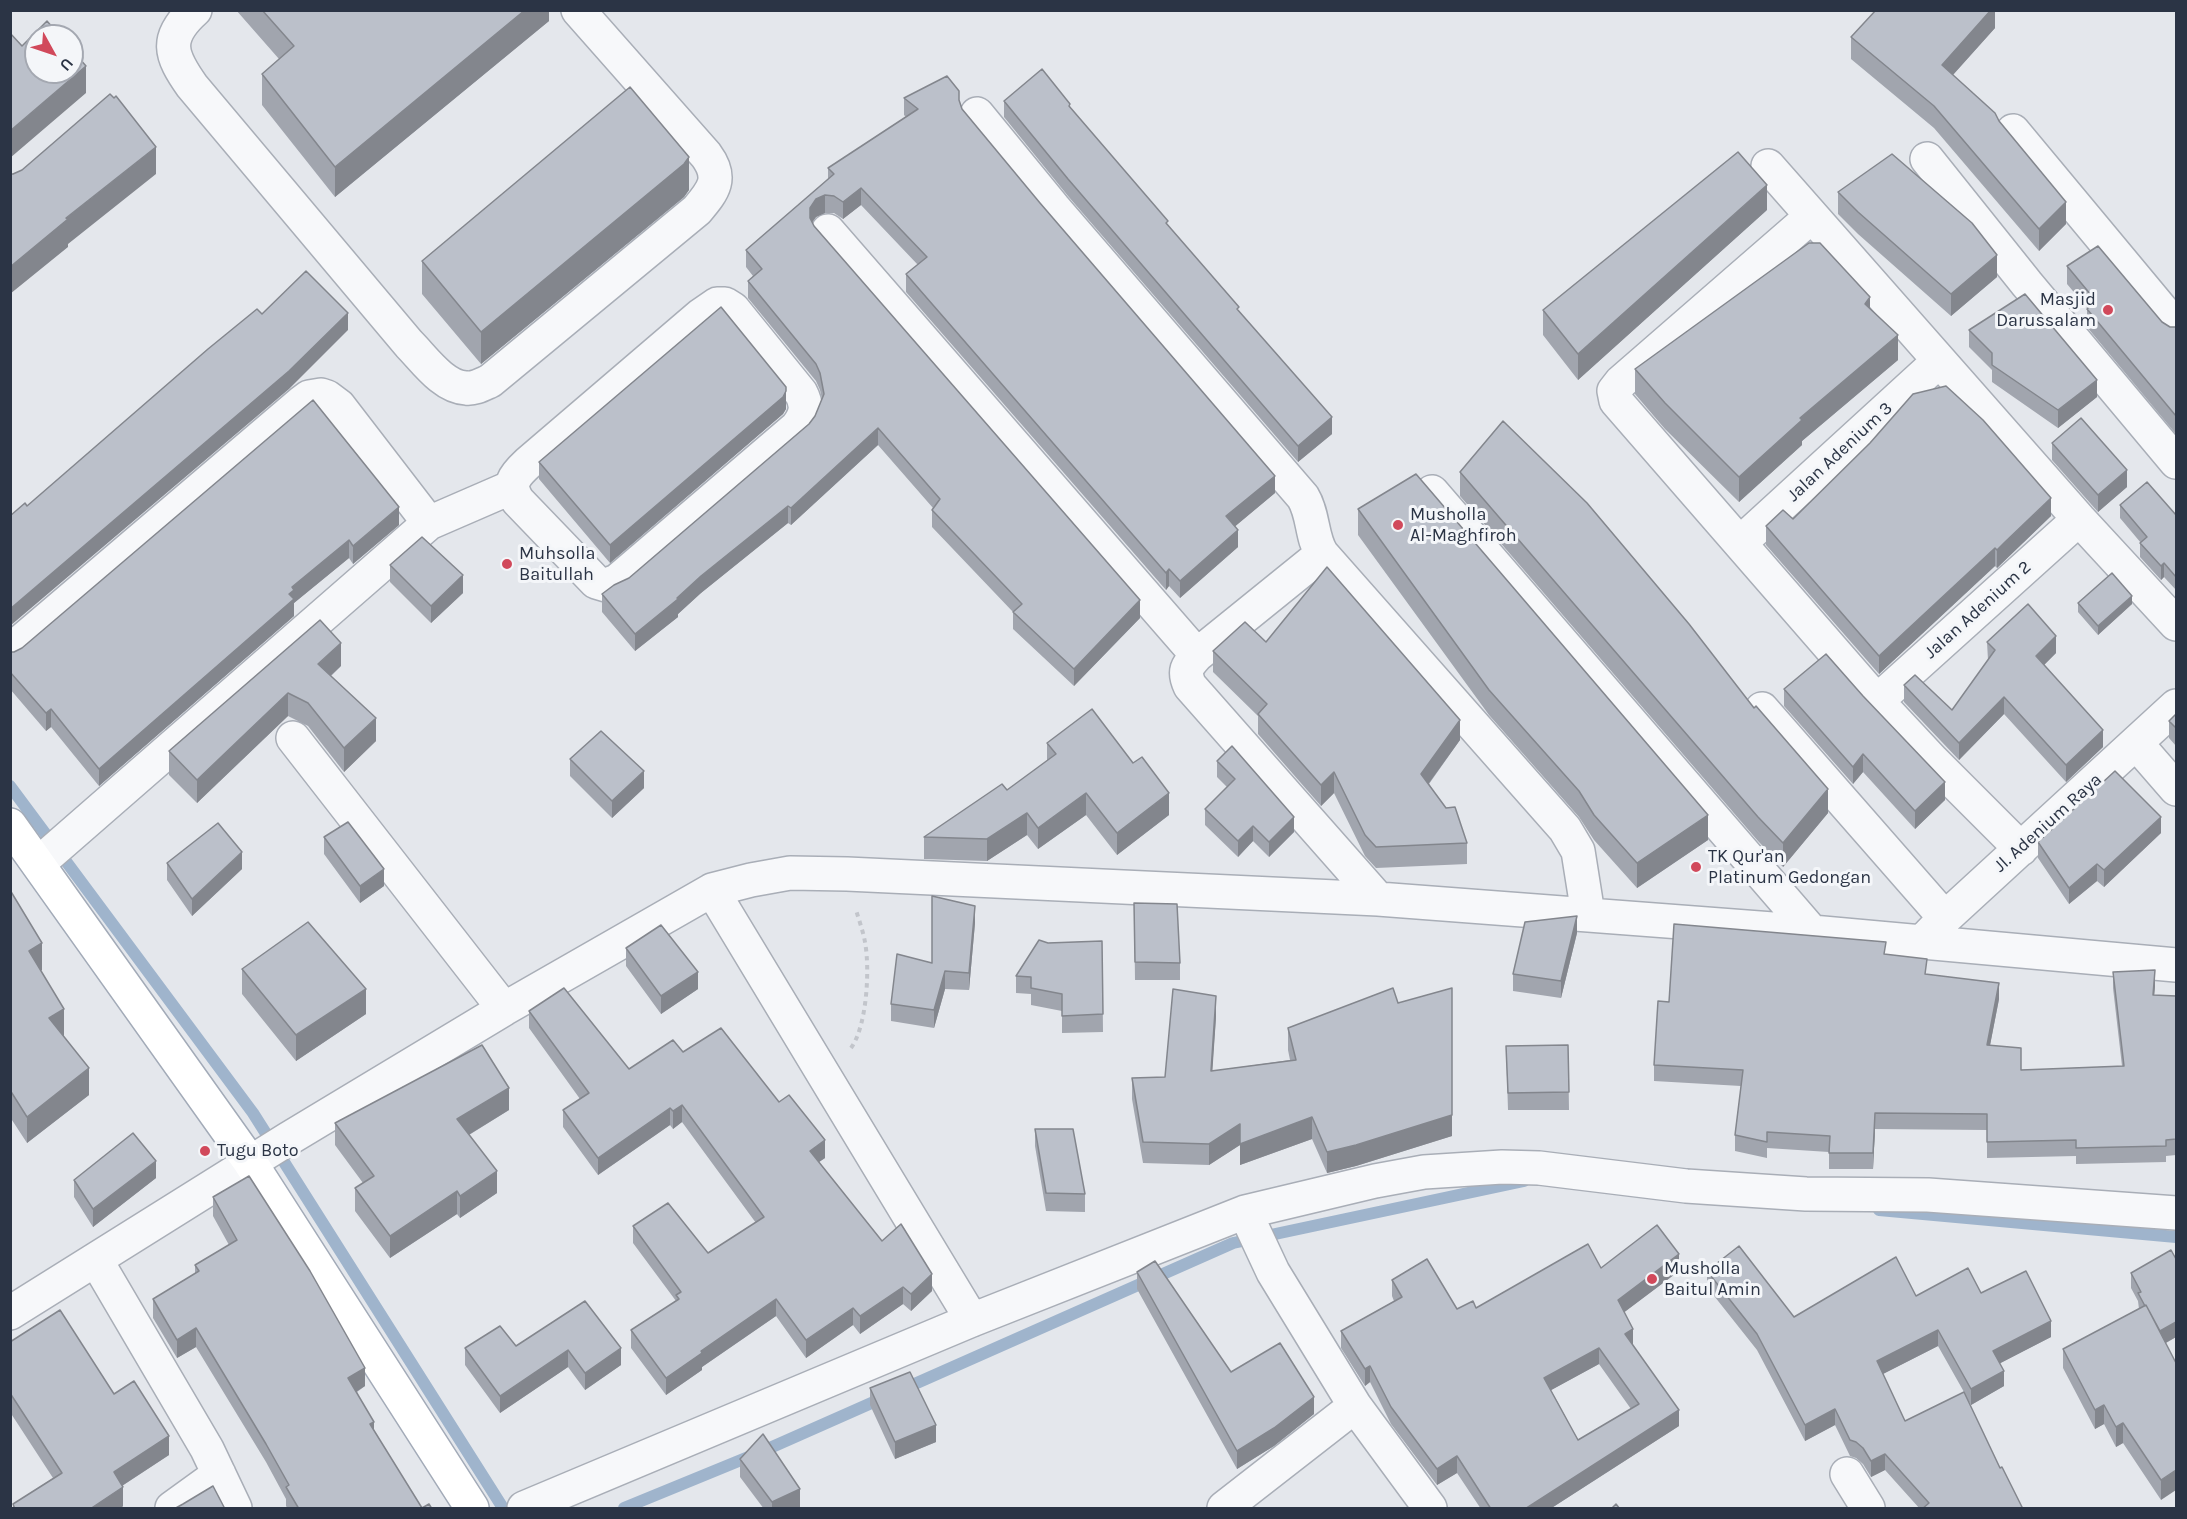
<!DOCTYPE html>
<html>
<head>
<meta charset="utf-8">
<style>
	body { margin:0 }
	#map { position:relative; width:2187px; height:1519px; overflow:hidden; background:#e4e7ec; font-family:Karla,sans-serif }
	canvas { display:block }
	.frame { position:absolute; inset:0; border:12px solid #2b3445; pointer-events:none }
	.north { position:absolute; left:24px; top:24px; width:60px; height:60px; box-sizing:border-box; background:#f4f6f9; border:2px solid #a4a8b1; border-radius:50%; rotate:130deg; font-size:16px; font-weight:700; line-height:24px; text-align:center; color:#2b3445 }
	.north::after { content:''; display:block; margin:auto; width:21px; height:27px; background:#d1495b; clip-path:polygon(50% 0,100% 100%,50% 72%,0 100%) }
</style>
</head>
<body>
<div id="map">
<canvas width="2187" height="1519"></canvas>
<div class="frame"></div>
<div class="north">U</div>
</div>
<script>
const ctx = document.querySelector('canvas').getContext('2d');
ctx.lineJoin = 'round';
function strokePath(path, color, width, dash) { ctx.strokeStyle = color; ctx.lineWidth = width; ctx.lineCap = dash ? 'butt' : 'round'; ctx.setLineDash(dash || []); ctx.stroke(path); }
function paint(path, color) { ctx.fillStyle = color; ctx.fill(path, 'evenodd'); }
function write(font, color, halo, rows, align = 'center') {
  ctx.font = font + ' Karla,sans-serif'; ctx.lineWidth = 6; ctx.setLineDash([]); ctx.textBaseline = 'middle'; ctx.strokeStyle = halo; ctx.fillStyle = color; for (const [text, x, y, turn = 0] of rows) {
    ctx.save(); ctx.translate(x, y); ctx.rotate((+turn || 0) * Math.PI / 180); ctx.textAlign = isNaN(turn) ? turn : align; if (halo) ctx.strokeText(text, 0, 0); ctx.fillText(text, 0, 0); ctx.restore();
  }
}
const stream = new Path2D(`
	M10 786 253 1113 503 1508
	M1879 1210 2176 1237
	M901 1390 1233 1243 1524 1181
	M624 1508 763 1451 885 1397`);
const path = new Path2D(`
	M851 1048C867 1026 870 969 865 942 863 931 859 920 856 910`);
const minor = new Path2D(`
	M195 10C164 38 170 55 192 86L409 344C424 359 443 387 466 388 475 389 483 384 490 381L697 210C714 190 723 178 706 155L578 10
	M977 114 1054 208 1303 497C1314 515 1311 537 1322 554L1565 829 1578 851 1588 914
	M2013 131 2176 327
	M1927 159 2027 284 2176 462
	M1768 166 2079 519 2176 624
	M1812 216 1621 382 1614 391 1616 401 1877 701 1933 761 2021 849
	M828 231 1197 655
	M717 304H725L733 309 801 393C808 406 806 415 797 427L617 581 606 585 596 582 518 501C507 484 514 476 528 463L701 315Z
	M1432 492 1812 932
	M1740 543 1939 361
	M1322 554 1197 655C1187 666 1183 671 1190 686L1378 899
	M10 651 301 403 309 397 321 395 327 397 339 406 429 523
	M1877 701 2079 519
	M1762 709 1945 918
	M293 738 504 1009
	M2136 743 2176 789
	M39 863 429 523 512 487
	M712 890 972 1320
	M1922 942 1945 918 2176 706
	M1245 1212 1273 1272 1355 1406 1430 1508
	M96 1260 207 1449 235 1508
	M10 1313 288 1139 504 1009 712 890 751 880 790 873 847 874 1378 899 1812 932 2176 965
	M1847 1474 1868 1508
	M172 1508 219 1474
	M524 1508 972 1320 1245 1212 1375 1181 1424 1172 1502 1167 1539 1168 1686 1186 1806 1194 1928 1195 2176 1213
	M1224 1508 1355 1406`);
const major = new Path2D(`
	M10 825 250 1162 472 1508`);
const wall = new Path2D(`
	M236 10H549V21L335 197 262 105V74L279 59Z
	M1995 10V28L1953 75 1999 121 2066 224 2039 251 1934 128 1851 59V37Z
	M904 98 959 102 962 109 1275 493 1235 526 1238 547 1180 598 1169 586 1166 590 906 292V274L918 265 861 205 843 219 834 213H825L816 217 812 223 814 226 1140 618 1074 686 1013 629V612L932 527V510L933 508 878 445 791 525 788 523 701 593 678 614V617L635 651 602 612V594L629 578 809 424 815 416 822 399 820 390 816 381 748 298V281L753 276 746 267V250L828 179V168L906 117 904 115Z
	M1004 101 1070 107 1239 311 1332 434 1298 462 1068 196 1004 117Z
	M689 190 684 197 481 364 422 294V261Z
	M1838 192 1997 277 1951 316 1858 234 1838 214Z
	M1767 210 1578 380 1543 335V310Z
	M2067 266 2170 327H2176V434L2087 327V309H2088L2067 284Z
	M1870 308 1898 360 1802 441V445L1739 502 1665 429 1635 394V369Z
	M1969 330 2097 397 2058 428 1992 382V370L1969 347Z
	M786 409 783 414 610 563 539 479V462Z
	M2052 443 2127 487 2098 512 2052 460Z
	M1460 472 1828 813 1783 867 1758 841 1460 496Z
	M2120 505 2176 515V590L2164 577 2161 580 2140 557V543H2141L2120 518Z
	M1358 509 1708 840 1637 888 1594 840 1579 817 1489 715 1358 535Z
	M2051 516 1997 568 1995 566 1879 674 1766 545V526L1793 519Z
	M399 525 353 564 349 558 294 603V616L99 786 51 727 46 731 10 689V652H14L22 648Z
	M390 565 463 593 431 623 390 582Z
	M2078 603 2132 604 2098 635 2078 612Z
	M1266 642 1460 740 1429 784 1467 843V864L1376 868 1365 856 1334 793 1321 806 1258 734V716L1213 672V651Z
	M1987 642 2056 653 2044 665 2103 747 2066 782 2004 714 1959 760 1904 702V685L1952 710 1988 660Z
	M341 666 331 676 376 741 344 772 308 726 288 716 197 803 169 775V751Z
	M1784 689 1945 800 1915 829 1863 772 1853 784 1784 706Z
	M2176 714V746L2169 738V721Z
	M1047 743 1169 815 1117 855 1086 815 1038 849 1027 835 987 861 924 859V837L1007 790 1047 761Z
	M570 759 644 788 612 818 570 776Z
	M1217 761 1294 832 1269 857 1253 841 1238 857 1205 825V809L1227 787 1217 777Z
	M2161 833 2104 887 2097 881 2069 904 2038 858V842Z
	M324 837 384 886 360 903 324 854Z
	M167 863 242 869 192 916 167 880Z
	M10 890 42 970H41L63 1036 89 1095 27 1143 10 1117Z
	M1134 903 1180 963V980H1135Z
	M975 923 969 990 945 989 934 1028 891 1021V1004Z
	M1577 933 1561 998 1513 991V974Z
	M1102 941 1103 1032 1062 1033V1011L1031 1005V994L1016 993V976L1048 943Z
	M626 948 698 989 661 1014 626 966Z
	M1886 954 1927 975 1999 999 1990 1045 2021 1070 2122 1066 2113 988V972L2155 986 2154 995 2176 996V1155L2166 1156V1162L2076 1164V1156L1987 1158V1130L1875 1129 1873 1169H1829V1152L1767 1148V1158L1735 1151V1135L1741 1086 1654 1081V1065L1669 1002Z
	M242 969 366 1014 296 1061 242 994Z
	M1398 1003 1452 1136 1356 1166 1327 1173 1312 1139 1240 1165V1145L1209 1165 1143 1163 1132 1099V1078L1165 1077 1216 1017 1212 1071 1290 1060 1288 1050V1028Z
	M529 1011 629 1069 683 1052 779 1102 825 1158 819 1162 882 1241 932 1291 911 1311 903 1304 860 1334 853 1325 806 1358 776 1316 702 1367V1370L666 1395 631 1348V1330L676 1301 633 1243V1226L708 1253 756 1223 682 1122 673 1129 670 1125 598 1175 563 1127V1110L580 1099 529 1028Z
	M1568 1045 1569 1110H1508L1506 1046Z
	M509 1110 469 1135 497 1193 460 1218 457 1214 390 1258 355 1211V1188L363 1183 335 1145V1123Z
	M1035 1129 1085 1194V1212L1046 1211 1035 1146Z
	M156 1178 93 1227 74 1197V1180Z
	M213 1197 365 1386 357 1392 374 1431 422 1508 432 1509H288L286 1506V1499L266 1462 196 1347 177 1358 153 1318V1299L195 1274V1265L229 1245 213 1216Z
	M1601 1268 1679 1271 1624 1312 1633 1346 1679 1426 1550 1509H1481L1457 1473 1437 1485 1391 1424 1370 1382 1365 1386 1341 1348V1331L1394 1301 1392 1296V1280L1457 1309 1476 1308ZM1599 1364 1631 1409 1578 1440 1551 1390Z
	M1707 1271 1794 1317 1916 1296 1981 1293 2051 1337 2000 1363 2004 1386 1971 1405 1965 1395 2000 1468 2023 1509H1920L1885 1470 1871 1477 1863 1464 1856 1458 1850 1456 1835 1425 1805 1441 1757 1350 1707 1287ZM1938 1346 1964 1392 1905 1421 1883 1374Z
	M1137 1272 1231 1372 1314 1414 1274 1446 1237 1469 1137 1289Z
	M2131 1273 2176 1337 2166 1343 2161 1500 2123 1443 2116 1447 2104 1424 2095 1429 2063 1368V1349L2139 1309 2138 1301 2131 1288Z
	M585 1301 621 1365 585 1390 568 1367 500 1413 465 1365V1348L516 1346Z
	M10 1342 114 1394 169 1455 122 1486 123 1506 120 1509H13V1504L53 1478 10 1412Z
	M870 1388 936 1442 895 1459 870 1405Z
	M740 1459 800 1507 796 1509H764L740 1477Z`);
const shadedWall = new Path2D(`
	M525 10H549V21L335 197V167Z
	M1991 10H1995V28L1942 87V65Z
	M86 66V93L10 158V131Z
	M156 147V174L68 244V247L10 294V267L66 218Z
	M689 157V190L684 197 481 364V332Z
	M1767 185V210L1578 380V354Z
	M861 188V205L843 219V202Z
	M825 195V213L816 217 810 225V208L816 199Z
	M2066 202V224L2039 251V229Z
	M1997 255V277L1951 316V294Z
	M1870 297V323L1865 304Z
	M348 313V330L289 389 10 626V609Z
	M1898 335V360L1802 441V445L1739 502V477L1800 418Z
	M2097 380V397L2058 428V410Z
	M786 391V409L783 414 610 563V545Z
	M1332 417V434L1298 462V446Z
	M878 428V445L791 525V508Z
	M2127 470V487L2098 512V495Z
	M1275 476V493L1226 534V516Z
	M2051 498V516L1997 568V550Z
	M788 506V523L701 593 678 614V617L635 651V634L701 576Z
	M399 507V525L353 564V546Z
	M1238 530V547L1180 598V581Z
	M349 540V558L294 603V616L99 786V769L289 594 292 587Z
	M1995 548V566L1879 674V656Z
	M2164 563V577L2161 580V566Z
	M1169 569V586L1166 590V573Z
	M463 575V593L431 623V606Z
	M2132 596V604L2098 635V626Z
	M1140 600V618L1074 686V669Z
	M2056 636V653L2036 673V656Z
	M341 643V666L318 687V664Z
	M288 693V716L197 803V780Z
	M2004 697V714L1959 760V743Z
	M51 709V727L46 731V713Z
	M376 718V741L344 772V748Z
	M1460 720V740L1421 794V774Z
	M2103 730V747L2066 782V765Z
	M1863 754V772L1853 784V767Z
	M644 771V788L612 818V801Z
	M1334 772V793L1321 806V785Z
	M1945 782V800L1915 829V811Z
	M1828 789V813L1783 867V843Z
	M1086 793V815L1038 849V828Z
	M1169 793V815L1117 855V833Z
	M1027 813V835L987 861V839Z
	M1708 815V840L1637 888V863Z
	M1294 817V832L1269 857V842Z
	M2161 817V833L2104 887V870Z
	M1253 826V841L1238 857V841Z
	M242 852V869L192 916V899Z
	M2097 864V881L2069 904V888Z
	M384 869V886L360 903V886Z
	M975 906V923L969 990V973Z
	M1577 916V933L1561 998V981Z
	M42 943V970L29 977V951Z
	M2155 970V986L2153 1011V995Z
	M945 971V989L934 1028V1010Z
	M698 972V989L661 1014V996Z
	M1999 983V999L1987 1061V1045Z
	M366 989V1014L296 1061V1035Z
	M1216 996V1017L1211 1092V1071Z
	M64 1009V1036L49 1045V1018Z
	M89 1068V1095L27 1143V1117Z
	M509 1088V1110L457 1142V1119Z
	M682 1105V1122L673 1129V1111Z
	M670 1108V1125L598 1175V1158Z
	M1875 1113V1129L1873 1169V1153Z
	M1452 1115V1136L1356 1166 1327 1173V1152Z
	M1312 1117V1139L1240 1165V1144Z
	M1240 1124V1145L1209 1165V1144Z
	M825 1140V1158L810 1168V1151Z
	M156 1161V1178L93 1227V1209Z
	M497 1171V1193L460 1218V1196Z
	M457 1191V1214L390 1258V1236Z
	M1679 1254V1271L1618 1317V1300Z
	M932 1274V1291L911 1311V1294Z
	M903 1287V1304L860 1334V1316Z
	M776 1299V1316L702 1367V1370L666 1395V1378L701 1351Z
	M853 1308V1325L806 1358V1340Z
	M2051 1321V1337L1993 1367V1351Z
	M2176 1322V1337L2160 1346V1331Z
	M196 1328V1347L177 1358V1340Z
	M1633 1329V1345L1625 1334Z
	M1938 1330V1346L1877 1377V1361Z
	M621 1348V1365L585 1390V1373Z
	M1599 1348V1364L1544 1394V1378Z
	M568 1350V1367L500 1413V1396Z
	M1370 1366V1382L1365 1386V1369Z
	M365 1368V1386L348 1397V1378Z
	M2004 1371V1386L1971 1405V1389Z
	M1314 1397V1414L1274 1446 1237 1469V1451Z
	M2104 1405V1424L2095 1429V1410Z
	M1835 1409V1425L1805 1441V1425Z
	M1679 1410V1426L1550 1509H1525Z
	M374 1422V1441L370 1424Z
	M2123 1423V1443L2116 1447V1427Z
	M936 1425V1442L895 1459V1442Z
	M169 1436V1455L114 1491V1472Z
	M1885 1454V1470L1871 1477V1461Z
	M1457 1456V1473L1437 1485V1469Z
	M2176 1470V1490L2161 1500V1480Z
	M123 1487V1506L120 1509H90Z
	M800 1489V1507L796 1509H772V1502Z`);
const building = new Path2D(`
	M262 10H525L335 167 262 74 294 46Z
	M1876 10H1991L1942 65 1995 113 1999 121 2066 202 2039 229 1934 106 1851 37Z
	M47 21 60 36H36V72H72V50L86 66 10 131V33L22 46Z
	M1042 69 1070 104 1069 106 1168 221 1166 223 1239 307 1237 309 1332 417 1298 446 1068 179 1004 101Z
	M947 76 959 91V100L962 109 1040 203 1275 476 1226 516 1238 530 1180 581 1169 569 1166 573 906 274 927 257 861 188 843 202 834 196 825 195 816 199 810 208V218L814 226 1140 600 1074 669 1013 612 1022 604 932 510 940 499 878 428 791 508 788 506 701 576 677 598 678 599 635 634 602 594 614 585 629 578 809 424 815 416 824 394 820 373 816 364 748 281 762 269 746 250 834 174 828 168 918 109 904 98Z
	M630 87 689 157 684 164 481 332 422 261Z
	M110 94 114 98 116 96 156 147 66 218 68 219 10 267V174H13L22 170Z
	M1738 152 1767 185 1578 354 1543 310Z
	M1892 154 1972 223 1997 255 1951 294 1858 212 1838 192Z
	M1809 243H1820L1870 297 1865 304 1898 335 1800 418 1802 420 1739 477 1665 403 1635 369Z
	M2098 246 2162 322 2170 327H2176V416L2087 309 2096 301 2067 266Z
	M306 271 348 313 289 371 10 609V516L25 503 27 506 208 349 257 309 262 314Z
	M2025 294 2097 380 2058 410 1992 365V353L1969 330Z
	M721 307 786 387V391L783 397 610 545 539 462Z
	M1946 386 1983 420 2051 498 2005 542 1997 550 1995 548 1879 656 1766 526 1783 510 1793 519 1870 443 1913 394Z
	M313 400 399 507 353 546 349 540 292 587 294 590 289 594 294 599 99 769 51 709 46 713 10 672V652H14L22 648Z
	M2081 418 2127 470 2098 495 2052 443Z
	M1503 421 1587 503 1689 624 1754 708 1756 706 1828 789 1783 843 1758 817 1460 472Z
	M1416 474 1708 815 1637 863 1594 815 1579 791 1489 690 1358 509Z
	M2147 482 2176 515V577L2164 563 2161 566 2140 543 2147 537 2120 505Z
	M422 537 463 575 431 606 390 565Z
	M1327 567 1460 720 1421 774 1446 808 1455 807 1467 843 1376 847 1365 835 1334 772 1321 785 1258 714 1267 704 1213 651 1245 622 1266 642Z
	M2112 573 2132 596 2098 626 2078 603Z
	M2028 604 2056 636 2036 656 2103 730 2066 765 2004 697 1959 743 1904 685 1915 675 1952 710 1995 650 1987 642Z
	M320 620 341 643 318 664 376 718 344 748 308 703 288 693 197 780 169 751Z
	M1826 654 1863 696 1945 782 1915 811 1863 754 1853 767 1784 689Z
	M1092 709 1133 763 1142 757 1169 793 1117 833 1086 793 1038 828 1027 813 987 839 924 837 1002 784 1007 790 1056 754 1047 743Z
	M2176 714V728L2169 721Z
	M601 731 644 771 612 801 570 759Z
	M1232 746 1294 817 1269 842 1253 826 1238 841 1205 809 1235 779 1217 761Z
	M2115 771 2161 817 2104 870 2097 864 2069 888 2038 842Z
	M348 822 384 869 360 886 324 837Z
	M218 823 242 852 192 899 167 863Z
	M10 890 42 943 29 951 64 1009 49 1018 89 1068 27 1117 10 1090Z
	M932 896 975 906 969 973 945 971 934 1010 891 1004 897 954 932 963Z
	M1134 903 1177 904 1180 963 1135 962Z
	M1577 916 1561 981 1513 974 1525 922Z
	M308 922 366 989 296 1035 242 969Z
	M1674 924 1886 942 1884 954 1927 959 1925 974 1999 983 1987 1045 2021 1048V1070L2124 1066 2113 972 2155 970 2153 995 2176 996V1139L2166 1140V1146L2076 1148V1140L1987 1142V1114L1875 1113 1873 1153H1829L1830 1136 1767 1132V1142L1735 1135 1743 1070 1654 1065 1658 1001 1669 1002Z
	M661 925 698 972 661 996 626 948Z
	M1039 940 1048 943 1102 941 1103 1014 1062 1016V994L1031 988V977L1016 976Z
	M564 988 629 1069 673 1040 683 1052 721 1028 779 1102 789 1095 825 1140 810 1151 882 1241 901 1224 932 1274 911 1294 903 1287 860 1316 853 1308 806 1340 776 1299 701 1351 702 1353 666 1378 631 1330 679 1299 676 1295 681 1292 633 1226 668 1203 708 1253 764 1217 682 1105 673 1111 670 1108 598 1158 563 1110 589 1093 529 1011Z
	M1393 988 1398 1003 1452 988V1115L1356 1145 1327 1152 1312 1117 1240 1144V1124L1209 1144 1143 1142 1132 1078 1165 1077 1173 989 1216 996 1211 1071 1296 1060 1288 1028Z
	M482 1045 509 1088 457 1119 497 1171 460 1196 457 1191 390 1236 355 1188 374 1176 335 1123Z
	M1568 1045 1569 1092 1508 1093 1506 1046Z
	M1035 1129H1073L1085 1194 1046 1193Z
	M133 1133 156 1161 93 1209 74 1180Z
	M249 1176 310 1271 365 1368 348 1378 374 1422 370 1424 422 1508 429 1504 432 1509H299L286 1487 289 1485 266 1444 196 1328 177 1340 153 1299 199 1271 195 1265 237 1240 213 1197Z
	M1657 1225 1679 1254 1618 1300 1633 1329 1625 1334 1679 1410 1525 1509H1491L1457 1456 1437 1469 1391 1407 1370 1366 1365 1369 1341 1331 1402 1297 1392 1280 1427 1259 1457 1309 1473 1301 1476 1308 1588 1244 1601 1268ZM1599 1348 1639 1404 1578 1440 1544 1378Z
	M1739 1246 1794 1317 1896 1257 1916 1296 1968 1268 1981 1293 2026 1271 2051 1321 1993 1351 2004 1371 1971 1389 1938 1330 1877 1361 1905 1421 1964 1392 2000 1468 2002 1467 2023 1509H1922L1929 1503 1885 1454 1871 1461 1863 1448 1856 1442 1850 1440 1835 1409 1805 1425 1757 1334 1707 1271Z
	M2171 1250 2176 1259V1322L2160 1331 2146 1305 2145 1306 2138 1293 2141 1292 2131 1273Z
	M1155 1261 1231 1372 1280 1343 1314 1397 1274 1428 1237 1451 1137 1272Z
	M585 1301 621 1348 585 1373 568 1350 500 1396 465 1348 500 1326 516 1346Z
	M2146 1305 2176 1363V1470L2161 1480 2123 1423 2116 1427 2104 1405 2095 1410 2063 1349Z
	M60 1310 114 1394 134 1381 169 1436 114 1472 123 1487 90 1509H15L13 1504 62 1473 10 1393V1342Z
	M910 1372 936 1425 895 1442 870 1388Z
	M763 1434 800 1489 772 1502 740 1459Z
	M213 1486 225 1509H174L183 1504Z
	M1616 1504 1620 1509H1611Z`);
const markers = [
	[2108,310,6,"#d1495b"],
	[1398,525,6,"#d1495b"],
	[507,564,6,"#d1495b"],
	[1696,867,6,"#d1495b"],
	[205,1151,6,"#d1495b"],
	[1652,1279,6,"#d1495b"]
];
const poiNames = [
	["Masjid",2096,300,"right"],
	["Darussalam",2096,321,"right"],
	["Musholla",1410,515],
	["Al-Maghfiroh",1410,536],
	["Muhsolla",519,554],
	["Baitullah",519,575],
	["TK Qur'an",1708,857],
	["Platinum Gedongan",1708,878],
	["Tugu Boto",217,1151],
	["Musholla",1664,1269],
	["Baitul Amin",1664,1290]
];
const streetNames = [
	["Jalan Adenium 3",1840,452,-43],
	["Jalan Adenium 2",1978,610,-42],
	["Jl. Adenium Raya",2048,823,-42]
];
strokePath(stream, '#9fb4cc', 12);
strokePath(minor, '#a9aeb7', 36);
strokePath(major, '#a3abb8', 36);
strokePath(path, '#c2c5cb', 4, [4.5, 4.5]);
strokePath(minor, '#f7f8fa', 33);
strokePath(major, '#fff', 33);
paint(wall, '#a1a5ae');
paint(shadedWall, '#83868d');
paint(building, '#bbc0ca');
strokePath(building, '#83868d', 1.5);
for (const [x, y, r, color] of markers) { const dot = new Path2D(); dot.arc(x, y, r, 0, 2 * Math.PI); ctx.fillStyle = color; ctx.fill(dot); strokePath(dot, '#f4f6f9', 2); }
write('18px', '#2b3445', '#f4f6f9', poiNames, 'left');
write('18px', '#2b3445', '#f4f6f9', streetNames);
</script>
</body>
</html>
